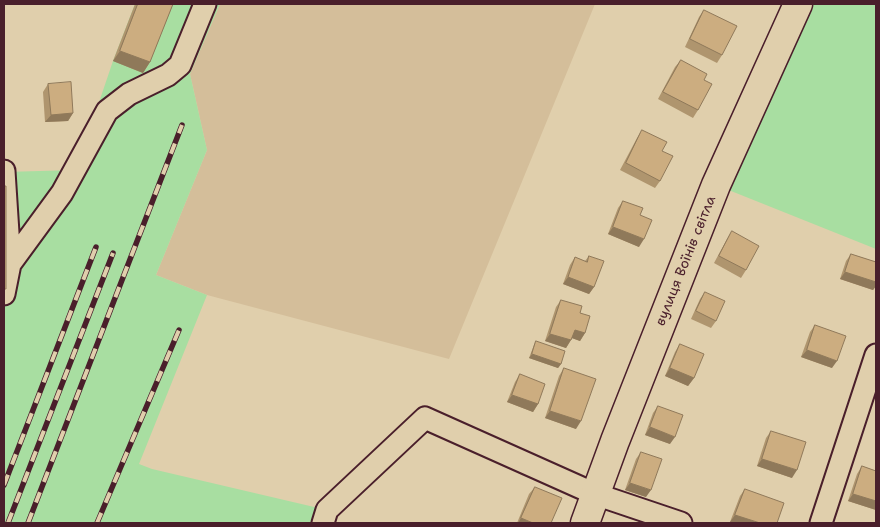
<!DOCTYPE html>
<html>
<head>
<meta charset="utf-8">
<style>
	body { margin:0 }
	#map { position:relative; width:880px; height:527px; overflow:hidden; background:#e0cfac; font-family:"Shantell Sans",sans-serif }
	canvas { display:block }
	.frame { position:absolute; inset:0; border:5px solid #4a1f2b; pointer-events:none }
</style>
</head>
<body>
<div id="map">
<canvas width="880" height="527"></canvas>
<div class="frame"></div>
</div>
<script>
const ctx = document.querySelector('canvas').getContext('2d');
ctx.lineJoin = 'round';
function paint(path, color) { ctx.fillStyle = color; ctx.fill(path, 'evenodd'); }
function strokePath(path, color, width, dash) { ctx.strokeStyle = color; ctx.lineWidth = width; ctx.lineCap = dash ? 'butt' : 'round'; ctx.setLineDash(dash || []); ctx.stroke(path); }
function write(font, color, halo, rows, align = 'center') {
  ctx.font = font + ' "Shantell Sans",sans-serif'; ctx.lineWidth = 5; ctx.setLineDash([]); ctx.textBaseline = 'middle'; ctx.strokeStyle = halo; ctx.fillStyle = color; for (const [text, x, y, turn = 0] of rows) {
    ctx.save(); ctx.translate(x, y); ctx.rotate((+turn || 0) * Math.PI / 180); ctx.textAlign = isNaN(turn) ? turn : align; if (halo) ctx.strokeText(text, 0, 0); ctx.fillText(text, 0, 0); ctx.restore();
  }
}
const built = new Path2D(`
	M220 4H595L449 359 207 295 156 275 207 150 190 74Z`);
const green = new Path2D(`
	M135 4H220L190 74 207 150 156 275 207 295 139 464 152 469 327 510 323 523H4V172L76 170 113 61Z
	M798 4H876V249L716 185Z`);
const street = new Path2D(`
	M4 171 10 264 4 294
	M10 264 62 193 107 111 129 94 168 75 180 65 205 4
	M323 523 327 510 425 418 595 494 681 523
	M821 523 876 355`);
const secondary = new Path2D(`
	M585 523 615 441 716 185 798 4`);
const rail = new Path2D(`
	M4 485 96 247
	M8 523 113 253
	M28 523 182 125
	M97 523 179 330`);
const wall = new Path2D(`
	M135 4H173L150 62 143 73 113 61Z
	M704 10 722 55 717 63 685 47 699 17Z
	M681 60 704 80 698 110 693 118 658 99 675 67Z
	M48 84 73 113 68 121 45 122 43 92Z
	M642 130 662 151 660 181 655 188 620 170 637 138Z
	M623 201 640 215 639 247 608 234 618 208Z
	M732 231 746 270 741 278 714 263 727 239Z
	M851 254 876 262V286L873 290 840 279 846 261Z
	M589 256 594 287 589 294 563 284 570 265 575 257 585 261Z
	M705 292 716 321 711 328 691 319 700 299Z
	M561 300 580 313 585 333 580 341 572 338 566 348 545 341 556 307Z
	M815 325 832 368 801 357 810 332Z
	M536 341 561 364 558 368 529 358 534 345Z
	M680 344 694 378 688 386 665 376 675 352Z
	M564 368 576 429 545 418 559 376Z
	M520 374 538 404 533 412 507 402 515 382Z
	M658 406 670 444 645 435 653 413Z
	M771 431 792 478 757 466 766 438Z
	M641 452 646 497 625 490 636 459Z
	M862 466 876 471V510L848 501 857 474Z
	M535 487 551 523H517L529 494Z
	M745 489 777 523H734L730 522 740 496Z`);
const shadedWall = new Path2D(`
	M120 51 150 62 143 73 113 61Z
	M73 113 68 121 45 122 51 115Z
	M613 227 644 239 639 247 608 234Z
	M845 272 876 282V286L873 290 840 279Z
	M568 277 594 287 589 294 563 284Z
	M575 330 585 333 580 341 569 337Z
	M550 334 571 340 566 348 545 341Z
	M807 350 837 361 832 368 801 357Z
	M532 354 561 364 558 368 529 358Z
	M670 368 694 378 688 386 665 376Z
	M512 395 538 404 533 412 507 402Z
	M550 411 581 421 576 429 545 418Z
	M650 427 675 437 670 444 645 435Z
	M762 459 797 470 792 478 757 466Z
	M630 483 651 490 646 497 625 490Z
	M853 494 876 501V510L848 501Z
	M735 515 760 523H734L730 522Z
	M521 518 533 523H518Z`);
const building = new Path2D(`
	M138 4H173L150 62 120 51Z
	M704 10 737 26 722 55 690 39Z
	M681 60 707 74 704 80 712 84 698 110 663 92Z
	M71 82 73 113 51 115 48 84Z
	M642 130 667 142 662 151 673 156 660 181 626 163Z
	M4 186H6V289H4Z
	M623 201 643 208 640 215 652 220 644 239 613 227Z
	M732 231 759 246 746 270 719 256Z
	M851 254 876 262V282L845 272Z
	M589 256 604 261 594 287 568 277 575 257 587 262Z
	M705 292 725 301 716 321 696 311Z
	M561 300 582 306 580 313 590 316 585 333 575 330 571 340 550 334Z
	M815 325 846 336 837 361 807 350Z
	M536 341 565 351 561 364 532 354Z
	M680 344 704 354 694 378 670 368Z
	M564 368 596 379 581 421 550 411Z
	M520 374 545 384 538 404 512 395Z
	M658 406 683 415 675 437 650 427Z
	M771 431 806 442 797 470 762 459Z
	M641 452 662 459 651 490 630 483Z
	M862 466 876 471V501L853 494Z
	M535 487 562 498 551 523H533L521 518Z
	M745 489 784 503 777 523H760L735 515Z`);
const streetNames = [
	["вулиця Воїнів світла",686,261,-68]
];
paint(built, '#d4be9a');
paint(green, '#a8dea1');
strokePath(street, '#4a1f2b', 25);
strokePath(secondary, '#4a1f2b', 31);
strokePath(street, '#e0cfac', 21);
strokePath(secondary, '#e0cfac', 28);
strokePath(rail, '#4a1f2b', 5.5);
strokePath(rail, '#e0cfac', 4, [11]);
paint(wall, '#af956e');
paint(shadedWall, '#8f795a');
paint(building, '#ccad80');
strokePath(building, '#8f795a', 1);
write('14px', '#4a1f2b', '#e0cfac', streetNames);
</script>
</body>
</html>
